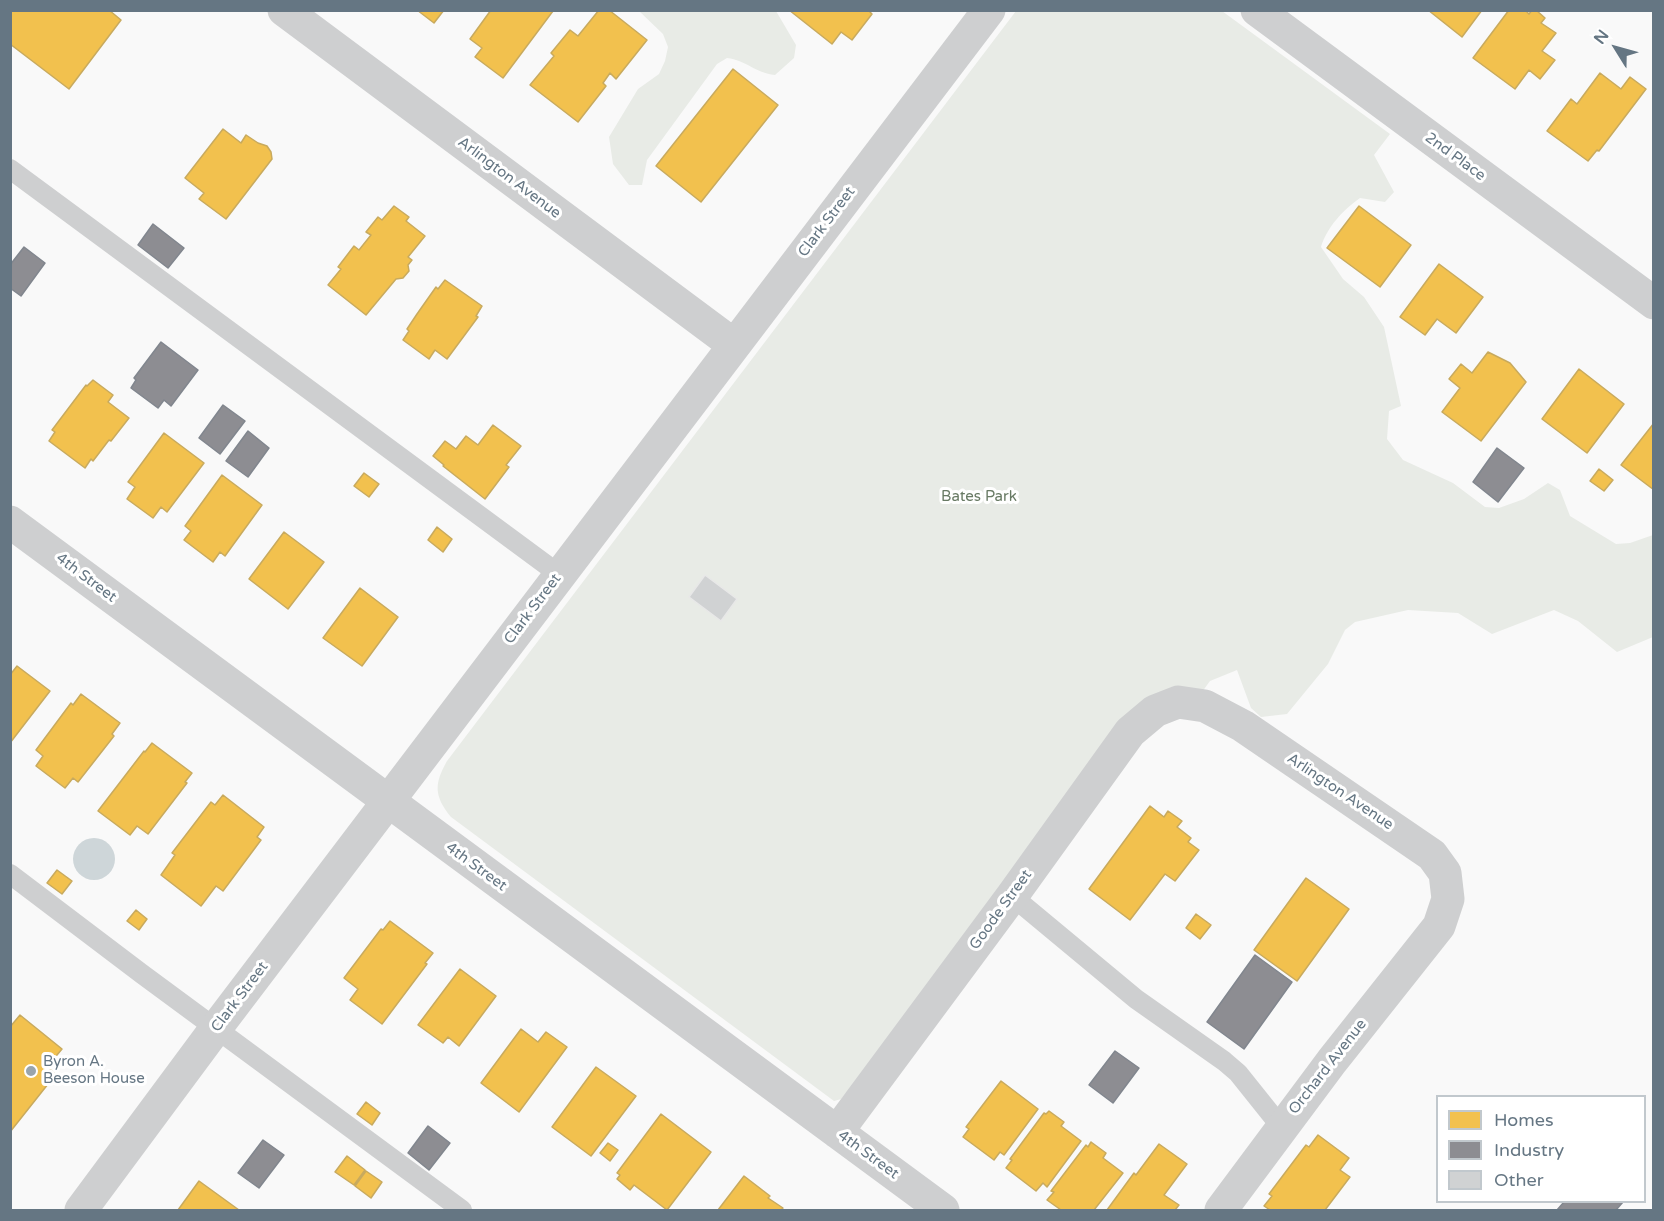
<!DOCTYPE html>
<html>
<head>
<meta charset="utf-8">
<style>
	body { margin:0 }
	#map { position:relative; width:1664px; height:1221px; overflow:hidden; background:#f9f9f9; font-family:"Varela Round",sans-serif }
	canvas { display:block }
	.frame { position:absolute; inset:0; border:12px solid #657683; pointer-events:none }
	.legend { position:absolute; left:1436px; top:1095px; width:210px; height:108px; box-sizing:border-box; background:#fff; border:2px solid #c1c8cd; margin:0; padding:8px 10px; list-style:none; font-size:18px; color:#657683 }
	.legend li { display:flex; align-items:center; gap:12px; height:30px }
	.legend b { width:30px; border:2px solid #c1c8cd }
	.north { position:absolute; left:1586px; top:18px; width:60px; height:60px; -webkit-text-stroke:4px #fff; paint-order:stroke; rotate:307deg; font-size:16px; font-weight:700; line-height:24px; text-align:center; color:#657683 }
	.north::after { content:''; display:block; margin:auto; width:21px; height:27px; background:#657683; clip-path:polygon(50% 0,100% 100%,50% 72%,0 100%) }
</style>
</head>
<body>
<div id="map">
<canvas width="1664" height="1221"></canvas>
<div class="frame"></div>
<ul class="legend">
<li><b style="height:16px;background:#f2c14e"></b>Homes</li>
<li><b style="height:16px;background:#8d8d92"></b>Industry</li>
<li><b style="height:16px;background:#d0d2d3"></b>Other</li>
</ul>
<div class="north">N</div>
</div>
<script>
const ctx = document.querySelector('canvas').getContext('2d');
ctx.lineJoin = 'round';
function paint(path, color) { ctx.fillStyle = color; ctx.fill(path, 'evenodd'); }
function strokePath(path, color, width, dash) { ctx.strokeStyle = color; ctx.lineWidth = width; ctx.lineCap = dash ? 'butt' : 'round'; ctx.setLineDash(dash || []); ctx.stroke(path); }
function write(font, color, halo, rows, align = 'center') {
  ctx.font = font + ' "Varela Round",sans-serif'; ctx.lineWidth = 6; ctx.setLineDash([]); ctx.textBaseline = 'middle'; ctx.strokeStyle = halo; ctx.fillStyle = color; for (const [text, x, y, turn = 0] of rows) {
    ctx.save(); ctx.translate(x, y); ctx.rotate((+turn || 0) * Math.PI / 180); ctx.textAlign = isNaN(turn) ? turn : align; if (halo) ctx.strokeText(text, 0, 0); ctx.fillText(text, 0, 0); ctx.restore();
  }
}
const green = new Path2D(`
	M639 11H776L796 45 794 58 775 75C755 73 746 60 727 58L717 64 647 160 642 185H629L613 164 609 137 638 89 659 74 665 61 668 47 663 34Z
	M1016 11H1222L1390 134 1374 155 1394 192 1385 202 1360 198C1344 209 1327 227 1321 247L1343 279 1364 297 1384 327 1401 406 1389 411 1387 439 1403 460 1453 483 1485 507 1499 508 1524 499 1548 483 1560 490 1570 516 1616 544 1630 543 1653 535V637L1617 652 1578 621 1554 610 1492 634 1458 613 1408 610 1355 622 1345 630 1328 664 1287 714 1261 717 1251 708 1237 670 1210 681 1202 692 1174 691 841 1099 834 1101 451 817C434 796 434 784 447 761Z`);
const water = new Path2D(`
	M73 859a21 21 0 1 1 42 0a21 21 0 1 1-42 0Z`);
const homes = new Path2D(`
	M10 10H109L121 20 69 89 10 44Z
	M417 10H444L434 23Z
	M491 10 553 11 503 78 475 57 482 48 470 39Z
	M599 10H609L647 40 616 79 610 73 603 83 606 86 578 122 530 85 554 56 551 53 570 30 578 36Z
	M789 10H868L872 14 852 40 841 32 832 44Z
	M1428 10H1482L1462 37Z
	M1509 10H1525L1529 14 1532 10H1536L1545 18 1541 23 1556 33 1542 51 1555 60 1540 79 1529 70 1515 89 1473 58Z
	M733 69 778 105 701 202 656 166Z
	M1600 73 1621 89 1630 77 1646 89 1599 151 1597 150 1588 161 1547 131 1571 99 1577 104Z
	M223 129 241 143 246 135 258 143 267 146 271 152 272 159 226 219 199 199 204 193 185 178Z
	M394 206 409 217 406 221 425 236 408 257 412 260 408 265 409 271 403 278 396 279 366 315 328 285 341 269 338 267 354 246 359 250 371 235 366 232 378 217 382 220Z
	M1359 206 1411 245 1380 287 1327 248Z
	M1439 264 1483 297 1456 333 1437 319 1425 335 1400 317Z
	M445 280 482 306 476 316 478 317 447 359 435 350 429 359 403 340 409 331 407 329 417 314 436 287 438 289Z
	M1488 352 1510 363 1526 382 1481 441 1442 412 1460 388 1449 379 1461 364 1472 373Z
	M1579 369 1624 404 1587 453 1542 419Z
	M93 380 113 395 108 402 129 418 111 441 109 440 93 461 91 459 85 468 49 441 55 432 52 430 86 385 87 386Z
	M1654 423V490L1621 465Z
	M493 425 521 446 506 465 509 467 485 499 443 466 444 465 433 456 445 441 456 449 466 436 478 445Z
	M164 433 204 463 167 512 161 507 153 518 127 499 135 487 128 482Z
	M1599 469 1613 480 1604 491 1590 481Z
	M364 473 379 484 369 497 354 486Z
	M222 475 262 505 225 556 220 552 213 562 184 540 191 531 185 526Z
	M437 527 452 539 443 552 428 540Z
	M284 532 324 562 288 609 249 579Z
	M360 588 398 617 362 666 323 638Z
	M17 666 50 691 10 743V675Z
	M81 694 120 723 112 734 114 736 78 782 73 778 65 788 36 766 43 756 36 750 71 703 73 705Z
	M152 743 192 773 185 782 187 783 148 834 137 826 130 835 98 811 144 751 145 752Z
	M223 795 264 827 257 837 261 840 223 891 216 886 201 906 161 875 175 855 172 853 211 802 215 805Z
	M1150 806 1164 817 1168 811 1182 821 1177 827 1191 838 1188 842 1199 850 1175 881 1165 874 1130 920 1089 889Z
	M57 870 72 881 62 894 47 883Z
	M1306 878 1349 909 1297 981 1254 950Z
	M136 910 147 919 139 930 127 921Z
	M1196 914 1211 925 1200 939 1186 928Z
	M390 921 433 953 425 963 427 964 382 1024 350 1000 358 989 344 978 381 929 383 930Z
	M460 969 496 996 459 1046 448 1037 443 1043 418 1025Z
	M20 1015 62 1049 47 1067 56 1074 10 1132V1027Z
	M521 1029 538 1042 546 1032 567 1047 519 1112 481 1083Z
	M596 1067 636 1096 591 1156 552 1127Z
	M1001 1081 1038 1109 1004 1155 1000 1152 994 1160 963 1137 969 1129 966 1127Z
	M366 1102 380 1113 372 1125 357 1114Z
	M1049 1111 1064 1122 1061 1126 1081 1141 1047 1187 1043 1183 1036 1191 1006 1168 1012 1160 1010 1159 1044 1113 1046 1114Z
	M661 1114 711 1152 667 1210 634 1185 630 1190 617 1179 620 1175 617 1173Z
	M1318 1135 1349 1158 1340 1170 1350 1177 1325 1210H1270L1264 1206 1272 1196 1269 1194 1306 1145 1309 1147Z
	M1091 1142 1106 1153 1103 1158 1123 1173 1094 1210H1061L1047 1200 1054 1192 1051 1191 1086 1145 1088 1147Z
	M608 1143 618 1150 610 1161 600 1153Z
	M1159 1144 1187 1164 1164 1195 1179 1205 1175 1210H1107L1134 1173 1136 1175Z
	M347 1156 365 1170 354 1185 335 1172Z
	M366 1171 382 1182 371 1198 355 1186Z
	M744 1176 770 1196 768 1198 783 1208 781 1210H718Z
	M199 1181 239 1210H178Z`);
const industry = new Path2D(`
	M153 224 184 248 168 268 138 245Z
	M24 247 45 263 21 296 10 288V265Z
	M161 342 198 370 171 406 164 400 158 408 131 388 136 380 134 378Z
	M223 405 245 421 220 454 199 438Z
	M248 431 269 448 248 477 226 461Z
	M1497 448 1524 468 1498 502 1473 482Z
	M1255 955 1292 982 1244 1049 1207 1022Z
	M1115 1051 1139 1068 1113 1103 1089 1085Z
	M428 1126 450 1143 429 1170 408 1153Z
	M263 1140 284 1155 259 1188 238 1173Z
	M1564 1202H1623L1616 1210H1557Z`);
const building = new Path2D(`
	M705 575 737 599 721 621 689 597Z`);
const service = new Path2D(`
	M10 169 560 575
	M10 874 142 974 462 1210
	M1012 896 1136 999 1224 1061 1238 1073 1282 1128`);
const minor = new Path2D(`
	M284 10 734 345
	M1257 10 1654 303
	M10 522 943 1210
	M837 1132 1012 896 1130 732 1155 711 1178 702 1205 706 1243 726 1432 855 1445 873 1448 899 1439 926 1332 1061 1221 1210
	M81 1210 216 1028 989 10`);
const markers = [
	[31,1071,6,"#99a4ac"]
];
const streetNames = [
	["2nd Place",1455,157,36],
	["Arlington Avenue",509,178,37],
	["Clark Street",827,222,-53],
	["4th Street",86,578,37],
	["Clark Street",533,609,-53],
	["Arlington Avenue",1340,792,34],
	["4th Street",476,867,36],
	["Goode Street",1001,910,-54],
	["Clark Street",240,997,-53],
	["Orchard Avenue",1328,1067,-52],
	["4th Street",868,1155,36]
];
const parkNames = [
	["Bates Park",979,497]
];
const poiNames = [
	["Byron A.",43,1062],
	["Beeson House",43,1079]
];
paint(green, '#e8ebe6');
paint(water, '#ced6d9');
paint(homes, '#f2c14e');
strokePath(homes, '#c8aa5e', 1.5);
paint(industry, '#8d8d92');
strokePath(industry, '#81868e', 1.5);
paint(building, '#d0d2d3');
strokePath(building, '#e8e8e8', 1.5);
strokePath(service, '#cecfd0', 20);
strokePath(minor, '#cecfd0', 33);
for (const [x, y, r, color] of markers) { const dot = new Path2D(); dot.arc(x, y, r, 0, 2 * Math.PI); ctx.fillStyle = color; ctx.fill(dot); strokePath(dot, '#fff', 2); }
write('15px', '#657683', '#fff', streetNames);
write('15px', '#687a64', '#fff', parkNames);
write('15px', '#657683', '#fff', poiNames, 'left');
</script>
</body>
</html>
